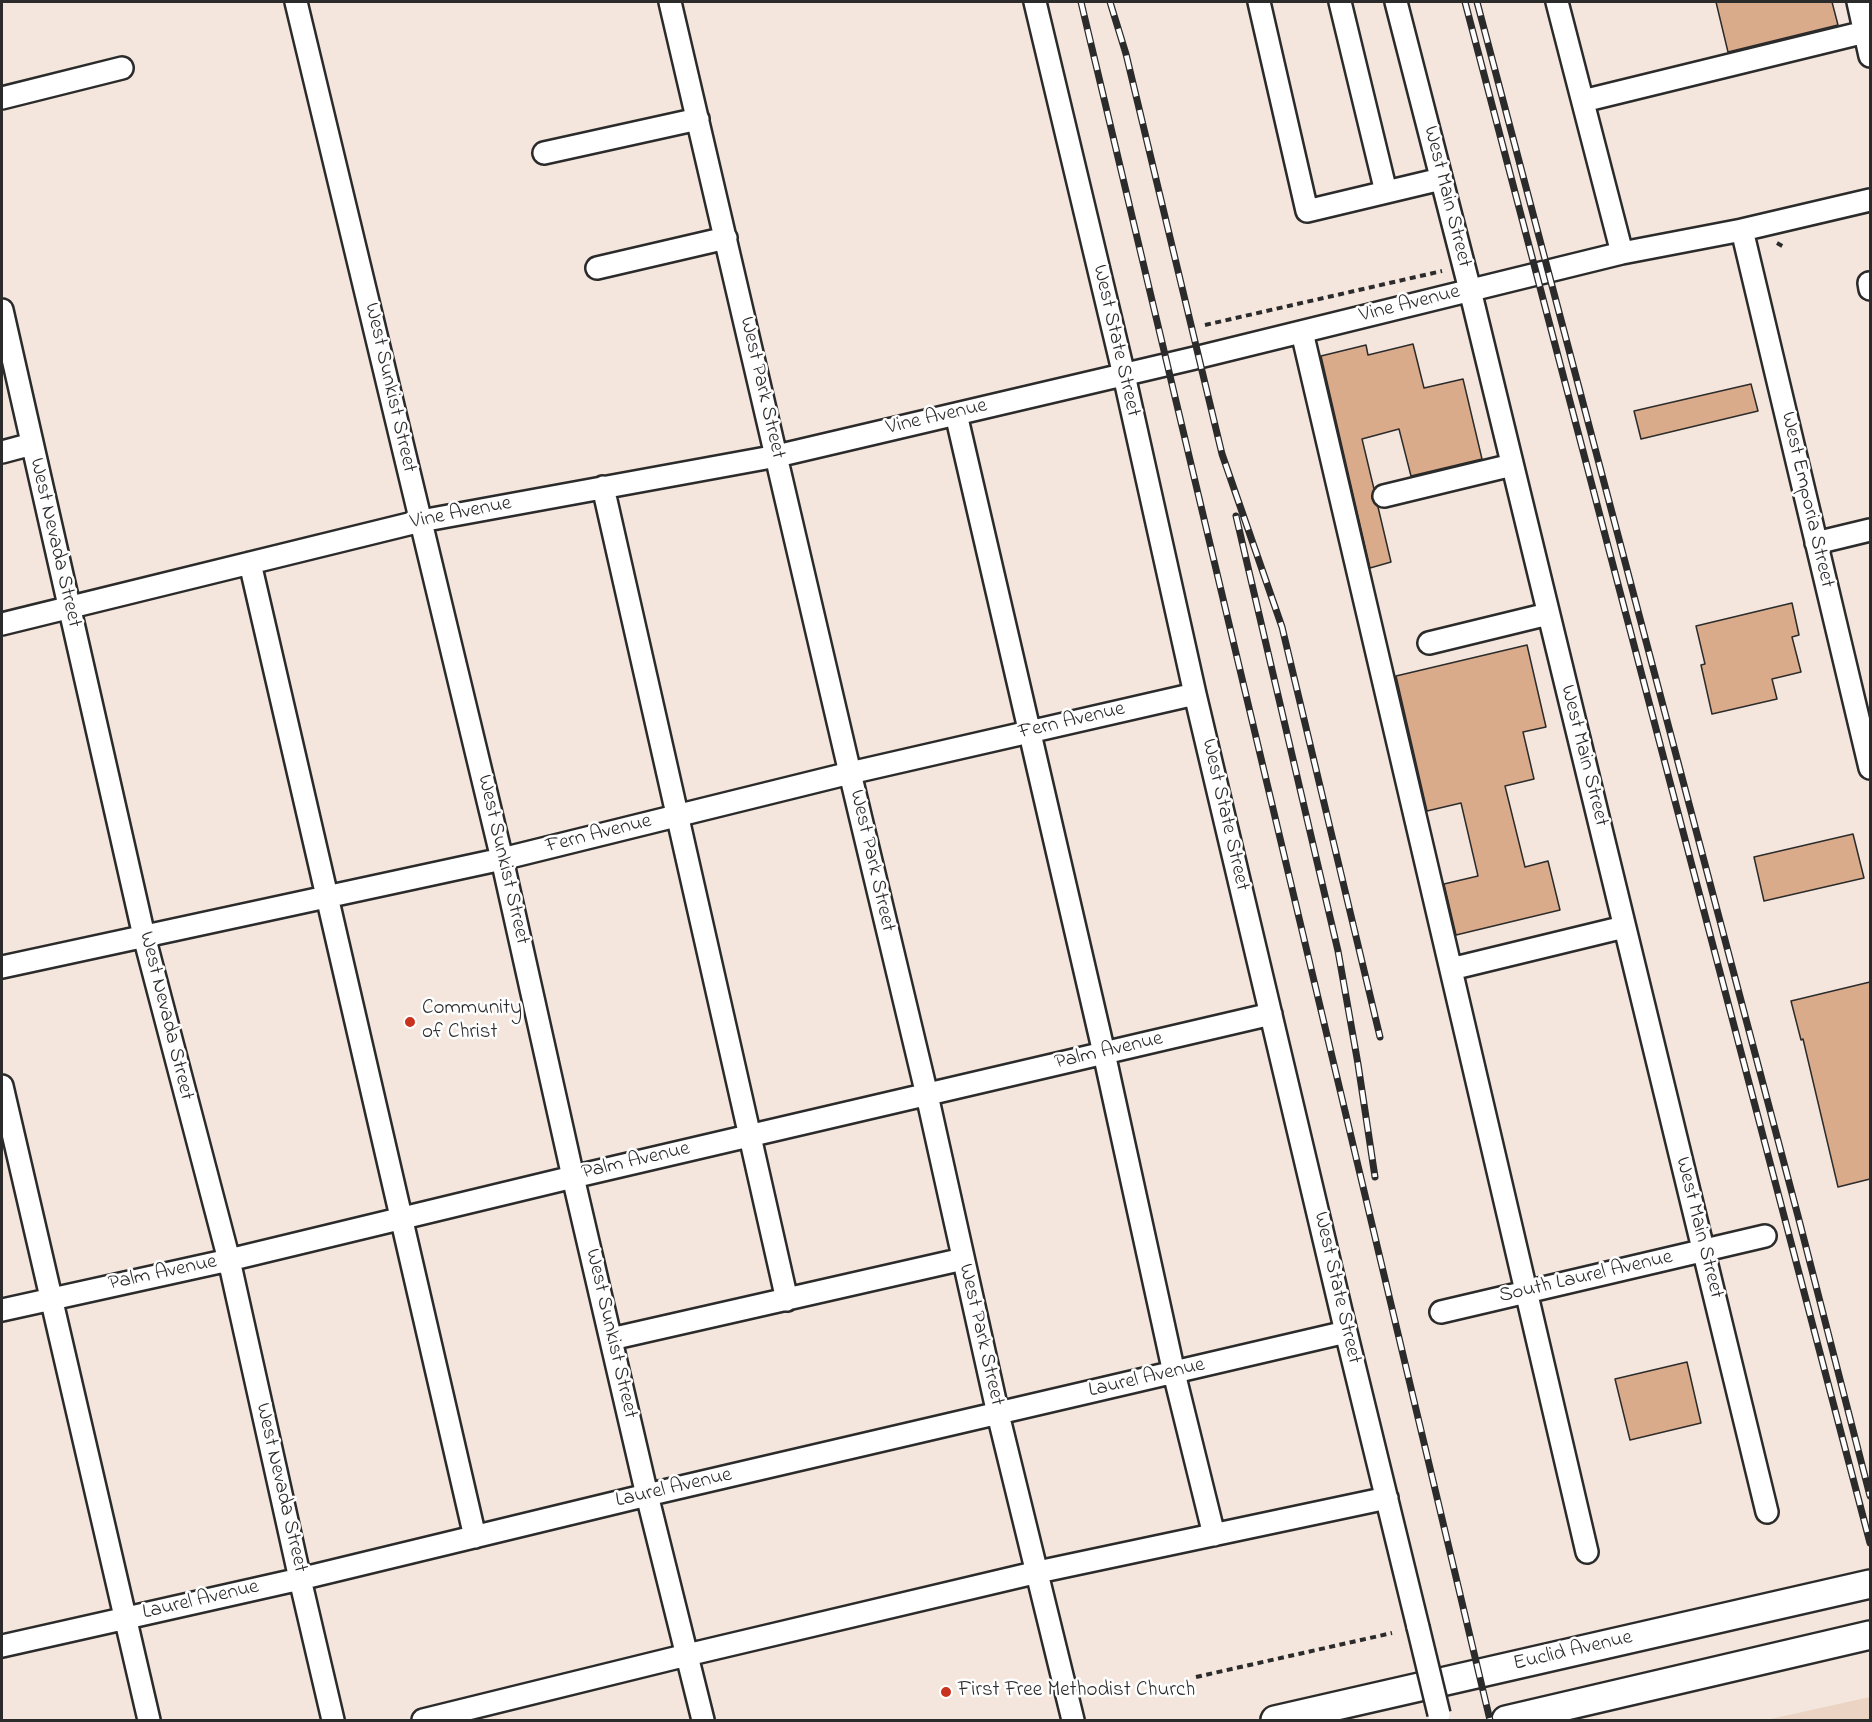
<!DOCTYPE html>
<html>
<head>
<meta charset="utf-8">
<style>
	body { margin:0 }
	#map { position:relative; width:1872px; height:1722px; overflow:hidden; background:#f4e6dc; font-family:"Indie Flower",sans-serif }
	canvas { display:block }
	.frame { position:absolute; inset:0; border:3px solid #2b2b2b; pointer-events:none }
</style>
</head>
<body>
<div id="map">
<canvas width="1872" height="1722"></canvas>
<div class="frame"></div>
</div>
<script>
const ctx = document.querySelector('canvas').getContext('2d');
ctx.lineJoin = 'round';
function paint(path, color) { ctx.fillStyle = color; ctx.fill(path, 'evenodd'); }
function strokePath(path, color, width, dash) { ctx.strokeStyle = color; ctx.lineWidth = width; ctx.lineCap = dash ? 'butt' : 'round'; ctx.setLineDash(dash || []); ctx.stroke(path); }
function write(font, color, halo, rows, align = 'center') {
  ctx.font = font + ' "Indie Flower",sans-serif'; ctx.lineWidth = 5; ctx.setLineDash([]); ctx.textBaseline = 'middle'; ctx.strokeStyle = halo; ctx.fillStyle = color; for (const [text, x, y, turn = 0] of rows) {
    ctx.save(); ctx.translate(x, y); ctx.rotate((+turn || 0) * Math.PI / 180); ctx.textAlign = isNaN(turn) ? turn : align; if (halo) ctx.strokeText(text, 0, 0); ctx.fillText(text, 0, 0); ctx.restore();
  }
}
const built = new Path2D(`
	M1870 1697V1720H1766Z`);
const building = new Path2D(`
	M1716 2H1832L1838 25 1728 52Z
	M1413 344 1424 388 1463 379 1482 459 1411 476 1399 429 1362 439 1374 489 1372 498 1378 507 1391 562 1370 568 1321 356 1366 345 1368 355Z
	M1751 384 1758 411 1641 439 1634 411Z
	M1792 603 1799 635 1792 637 1801 672 1772 679 1777 699 1712 714 1701 665 1705 664 1696 626Z
	M1527 645 1546 727 1523 732 1534 779 1505 786 1525 867 1548 861 1560 910 1456 935 1444 884 1478 876 1461 803 1427 811 1396 676Z
	M1853 834 1864 878 1764 901 1754 857Z
	M1870 982V1179L1838 1187 1803 1039 1801 1040 1791 1001Z
	M1687 1362 1701 1423 1630 1440 1615 1379Z`);
const path = new Path2D(`
	M1777 243 1786 248
	M1205 325 1442 271
	M1196 1677 1392 1633`);
const minor = new Path2D(`
	M296 2 502 859 573 1177 647 1495 703 1720
	M670 2 850 773 927 1095 998 1414 1073 1720
	M1035 2 1124 375 1195 694 1346 1332 1418 1627
	M1259 2 1307 211 1441 179
	M1340 2 1386 192
	M1396 2 1470 290 1767 1512
	M1557 2 1622 253
	M1858 2 1870 56
	M2 98 122 68
	M1583 101 1865 32
	M544 153 698 119
	M1742 230 1870 768
	M597 268 726 238
	M1870 283H1869L1870 289
	M2 310 144 936 229 1260 300 1579 333 1720
	M1302 332 1587 1552
	M956 414 1104 1053 1174 1373 1214 1535
	M2 452 32 444
	M603 487 787 1300
	M1384 496 1512 465
	M1816 543 1870 530
	M250 563 475 1537
	M2 624 421 521 777 456 1199 357 1622 253 1742 230 1870 200
	M1429 643 1548 614
	M2 967 502 859 850 773 1195 694
	M1451 969 1624 927
	M2 1086 149 1720
	M2 1310 229 1260 573 1177 1271 1014
	M1441 1312 1765 1236
	M611 1339 963 1259
	M2 1646 300 1579 647 1495 1346 1332
	M423 1720 687 1655 1038 1572 1387 1498`);
const major = new Path2D(`
	M1275 1720 1870 1584
	M1506 1720 1870 1635`);
const rail = new Path2D(`
	M1081 2 1490 1720
	M1110 2 1126 54 1222 454 1282 627 1380 1037
	M1465 2 1870 1543
	M1477 2 1798 1216 1870 1496
	M1236 516 1338 951 1358 1064 1375 1177`);
const minorBridge = new Path2D(`
	M1418 1627 1439 1714`);
const markers = [
	[410,1022,6,"#c8321e"],
	[946,1692,6,"#c8321e"]
];
const streetNames = [
	["West Main Street",1446,197,76],
	["Vine Avenue",1410,305,-14],
	["West State Street",1115,341,77],
	["West Sunkist Street",389,388,77],
	["West Park Street",761,388,77],
	["Vine Avenue",937,418,-13],
	["West Emporia Street",1806,500,77],
	["Vine Avenue",461,514,-11],
	["West Nevada Street",54,543,77],
	["Fern Avenue",1072,722,-13],
	["West Main Street",1583,756,76],
	["West State Street",1224,815,77],
	["Fern Avenue",599,835,-14],
	["West Sunkist Street",502,860,77],
	["West Park Street",871,861,77],
	["West Nevada Street",165,1016,76],
	["Palm Avenue",1109,1052,-13],
	["Palm Avenue",636,1162,-13],
	["West Main Street",1698,1228,76],
	["Palm Avenue",163,1274,-12],
	["South Laurel Avenue",1586,1278,-13],
	["West State Street",1336,1288,77],
	["West Sunkist Street",610,1334,77],
	["West Park Street",980,1335,77],
	["Laurel Avenue",1147,1379,-13],
	["West Nevada Street",280,1488,77],
	["Laurel Avenue",674,1489,-13],
	["Laurel Avenue",201,1601,-13],
	["Euclid Avenue",1573,1652,-13]
];
const poiNames = [
	["Community",422,1010],
	["of Christ",422,1034],
	["First Free Methodist Church",958,1692]
];
paint(built, '#ecd4c4');
paint(building, '#d9ab8b');
strokePath(building, '#2b2b2b', 1.5);
strokePath(minor, '#2b2b2b', 26);
strokePath(major, '#2b2b2b', 32);
strokePath(path, '#2b2b2b', 4, [6, 4.5]);
strokePath(minor, '#fff', 21);
strokePath(major, '#fff', 27);
strokePath(rail, '#2b2b2b', 7);
strokePath(rail, '#fff', 4.5, [14]);
strokePath(minorBridge, '#2b2b2b', 26, []);
strokePath(minorBridge, '#fff', 21);
for (const [x, y, r, color] of markers) { const dot = new Path2D(); dot.arc(x, y, r, 0, 2 * Math.PI); ctx.fillStyle = color; ctx.fill(dot); strokePath(dot, '#fff', 2); }
write('21px', '#2b2b2b', '#fff', streetNames);
write('21px', '#2b2b2b', '#fff', poiNames, 'left');
</script>
</body>
</html>
